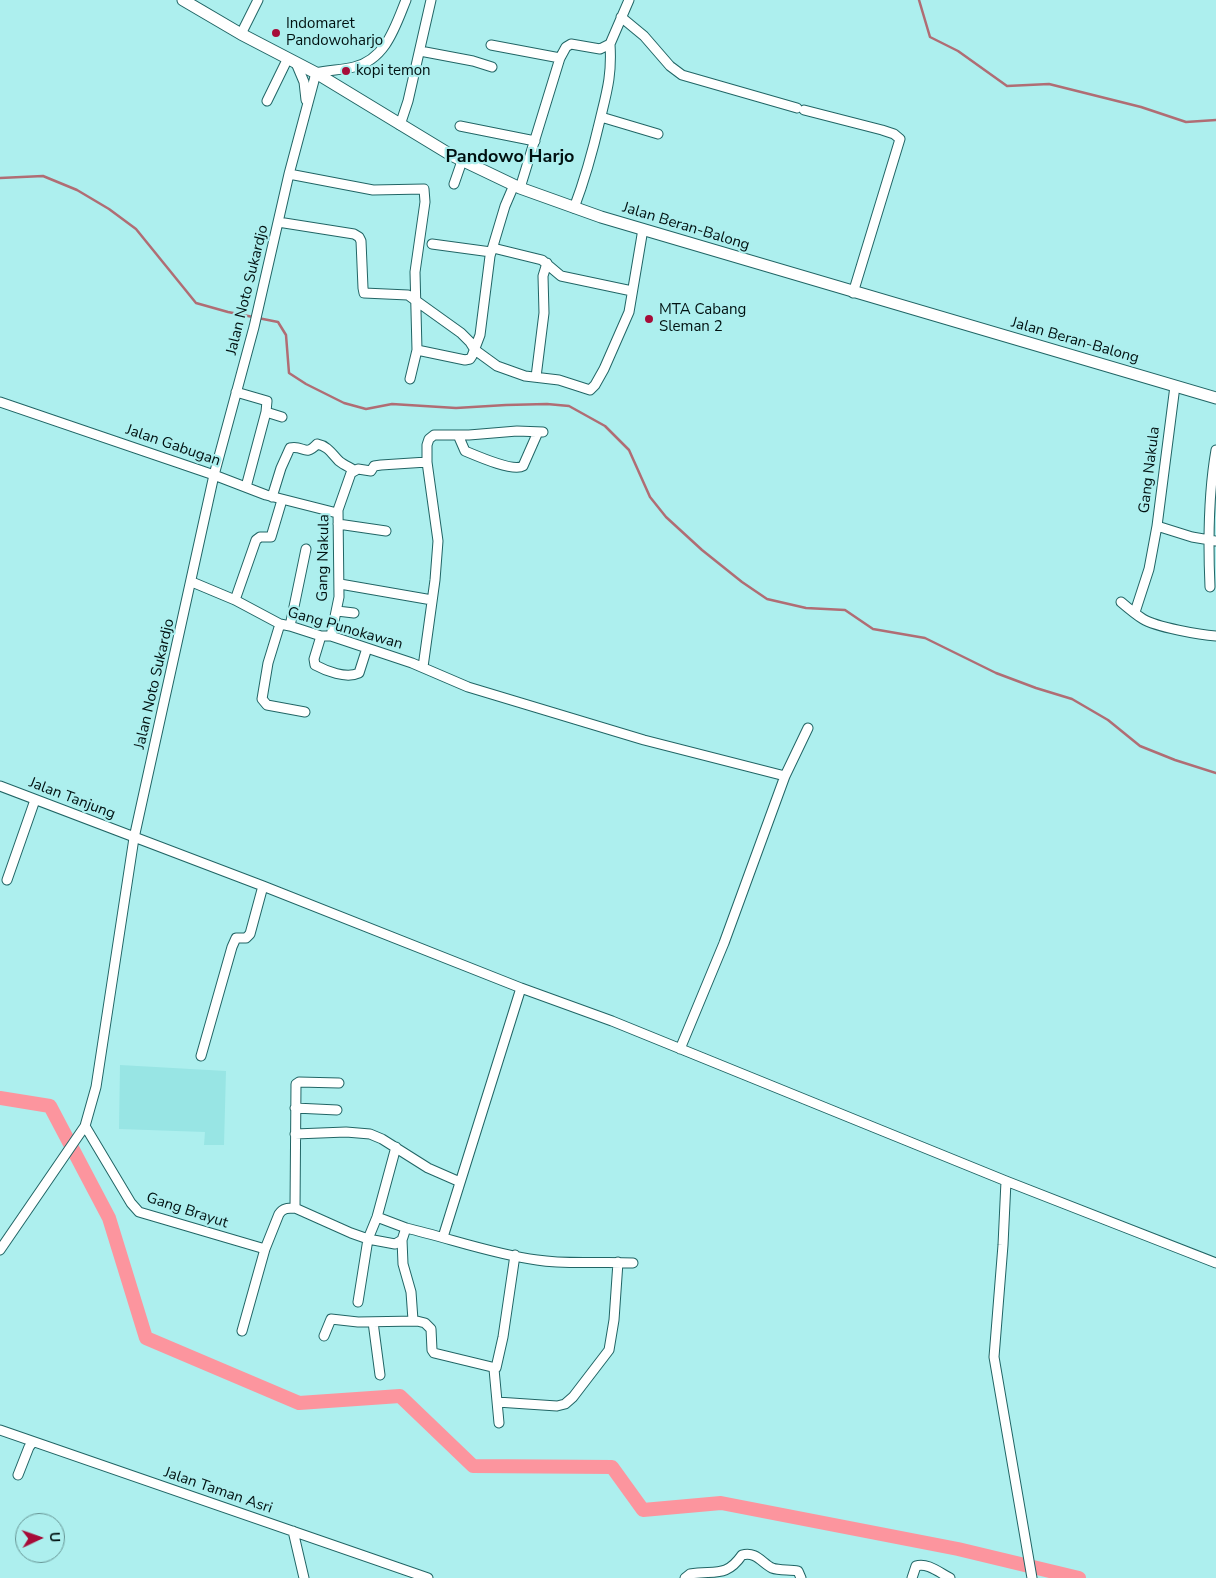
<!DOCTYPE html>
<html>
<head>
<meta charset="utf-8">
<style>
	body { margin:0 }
	#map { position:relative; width:1216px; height:1578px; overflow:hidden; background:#adefee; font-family:"Nunito Sans",sans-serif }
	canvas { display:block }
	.north { position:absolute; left:15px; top:1513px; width:50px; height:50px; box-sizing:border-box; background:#adefee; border:1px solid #689696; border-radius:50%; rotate:87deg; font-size:14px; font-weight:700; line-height:20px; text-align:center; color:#011 }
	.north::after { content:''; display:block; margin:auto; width:18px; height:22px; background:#a60c38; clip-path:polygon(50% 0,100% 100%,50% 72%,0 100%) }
</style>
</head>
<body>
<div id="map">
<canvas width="1216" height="1578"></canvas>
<div class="north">U</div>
</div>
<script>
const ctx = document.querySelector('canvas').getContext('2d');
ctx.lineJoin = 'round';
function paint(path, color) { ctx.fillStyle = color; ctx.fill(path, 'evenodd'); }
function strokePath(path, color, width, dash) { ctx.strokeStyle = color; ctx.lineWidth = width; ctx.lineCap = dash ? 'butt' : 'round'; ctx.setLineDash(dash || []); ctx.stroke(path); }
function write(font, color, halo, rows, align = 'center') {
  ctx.font = font + ' "Nunito Sans",sans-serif'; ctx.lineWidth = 4.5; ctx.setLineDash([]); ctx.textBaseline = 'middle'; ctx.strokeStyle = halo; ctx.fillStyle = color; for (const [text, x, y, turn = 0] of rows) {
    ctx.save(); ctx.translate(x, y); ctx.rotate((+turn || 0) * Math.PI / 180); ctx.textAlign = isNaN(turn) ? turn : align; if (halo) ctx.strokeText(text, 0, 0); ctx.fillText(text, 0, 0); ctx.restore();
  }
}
const built = new Path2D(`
	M120 1065 226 1071 224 1145H204L205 1132 119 1129Z`);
const stream = new Path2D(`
	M919 0 930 37 958 51 1007 86 1049 84 1141 107 1186 122 1216 120
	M0 178 43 176 77 190 109 209 136 229 196 303 228 312 253 317
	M258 318 278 322 286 335 289 373 306 384 344 403 366 409 392 404 456 408 506 405 547 404 569 406 605 426 629 450 650 497 666 517 702 550 742 582 767 599 806 608 845 610 873 629 925 638 996 673 1036 688 1072 699 1108 720 1140 746 1175 760 1216 773`);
const river = new Path2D(`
	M0 1098 50 1106 109 1218 146 1338 299 1403 400 1396 473 1466 612 1467 643 1510 721 1503 958 1549 1079 1578`);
const minor = new Path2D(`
	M621 17 644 36 670 66 682 75 797 108
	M241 34 258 0
	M491 45 560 58
	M420 51 473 61 492 67
	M296 63 304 82 306 100
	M267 101 288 58
	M804 110 882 130 894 134 900 139 853 293
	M601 117 658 134
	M400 125 408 101 431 0
	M460 126 535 141
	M289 174 373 190 424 189 425 202 415 272 417 350 410 379
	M454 184 462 161
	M520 188 560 58 566 47 571 44 600 49 610 44 629 0
	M574 208C585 179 593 150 600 120 607 91 612 75 610 44
	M278 222 354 234 359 237 361 241 363 288 364 293 408 295 461 333 470 342 475 350 497 366 525 376 559 380 590 390 595 385 604 369 629 312 643 229
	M432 244 491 252
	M493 248 542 260 561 276 632 291
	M417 350 465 360 470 359 472 356 480 335 490 256 505 206 514 185
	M536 377 544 313 543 276 547 263
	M1175 386 1157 526 1192 537 1216 541
	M236 392 267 401 266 412
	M0 402 214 475 266 495 337 513
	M458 435 465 451C477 456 513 472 523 466L538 432
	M246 487 266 412 282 417
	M272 497 281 468 290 448C304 445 305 457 317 444 328 446 332 454 339 461 344 465 349 467 354 470
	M338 524 386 531
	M192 582 235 600 280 624 290 626 321 636H331L412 663 468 687 644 740 785 776
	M340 584 432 600
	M1210 587C1208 542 1208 496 1216 450
	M235 600 256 540 260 537H271L282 500
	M1121 602C1128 608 1135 614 1143 619 1156 627 1200 635 1216 636
	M337 611 354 613
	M1135 612 1149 569 1157 526
	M280 624 268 663 262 699 267 705 305 712
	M290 626 306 549
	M321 636 314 659 315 665C326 671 346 679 359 673L367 648
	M331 636 339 597 338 510 351 473 358 469 371 471 374 466 381 465 427 462
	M423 667 435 580 438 541 427 462V445L429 439 434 435H469L517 431 543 432
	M0 786 263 886 521 988 612 1021 1006 1181 1216 1263
	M7 880 35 800
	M680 1049 724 943 785 776 808 728
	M201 1056 232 947 236 938H246L250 934 263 886
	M295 1108 337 1110
	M85 1126 131 1203 139 1212 265 1249
	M295 1134 346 1132 370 1134 382 1139 428 1168 460 1182
	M396 1147 377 1217 368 1239 395 1244 402 1240 406 1228C449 1238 492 1254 537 1260 569 1265 600 1261 633 1263
	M1006 1181 1003 1245 994 1357 1032 1578
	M295 1208 296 1084 299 1082 339 1083
	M377 1217 406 1228
	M443 1237 521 988
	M402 1240 403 1264 411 1292 413 1320
	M0 1250 85 1126 96 1087 134 838 214 475 254 327 289 174 316 73C328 70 341 70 354 67 386 59 395 27 406 0
	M373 1322 380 1375
	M242 1331 265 1249 279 1214C283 1208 288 1208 295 1208L351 1233 368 1239 358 1302
	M324 1336 331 1319 358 1322 417 1321 425 1323 431 1329 432 1350 434 1353 496 1368 503 1337 515 1255
	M494 1369 499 1423
	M497 1402 557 1406 565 1404 573 1397 609 1350 614 1320 618 1262
	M0 1430 428 1578
	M18 1475 29 1447 33 1442
	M293 1531 304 1578
	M685 1578 690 1574C715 1570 726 1578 742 1555 756 1551 762 1563 772 1568 780 1571 790 1569 798 1571L801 1578
	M912 1578 916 1566C927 1562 940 1573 950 1578`);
const major = new Path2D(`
	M183 0 241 34 316 73 451 155 520 188 601 217 1216 398`);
const markers = [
	[276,33,5,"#a60c38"],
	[346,71,5,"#a60c38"],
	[649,319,5,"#a60c38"]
];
const poiNames = [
	["Indomaret",286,24],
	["Pandowoharjo",286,41],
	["kopi temon",356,71],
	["MTA Cabang",659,310],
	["Sleman 2",659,327]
];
const streetNames = [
	["Jalan Beran-Balong",686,227,17],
	["Jalan Noto Sukardjo",248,290,-76],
	["Jalan Beran-Balong",1075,341,16],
	["Jalan Gabugan",173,446,19],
	["Gang Nakula",1150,470,-83],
	["Gang Nakula",324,558,-89],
	["Gang Punokawan",345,629,16],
	["Jalan Noto Sukardjo",155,684,-77],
	["Jalan Tanjung",72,799,21],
	["Gang Brayut",187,1211,18],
	["Jalan Taman Asri",218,1491,19]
];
const quarterNames = [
	["Pandowo Harjo",510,158]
];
paint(built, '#98e5e4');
strokePath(stream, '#b06d74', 2.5);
strokePath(river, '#fc959e', 14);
strokePath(minor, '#216565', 11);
strokePath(major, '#216565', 13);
strokePath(minor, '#fff', 9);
strokePath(major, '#fff', 11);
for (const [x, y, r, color] of markers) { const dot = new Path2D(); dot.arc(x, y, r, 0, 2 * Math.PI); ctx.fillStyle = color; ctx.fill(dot); strokePath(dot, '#adefee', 2); }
write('15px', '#011', '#adefee', poiNames, 'left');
write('15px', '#011', '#adefee', streetNames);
write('bold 18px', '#011', '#adefee', quarterNames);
</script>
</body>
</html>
